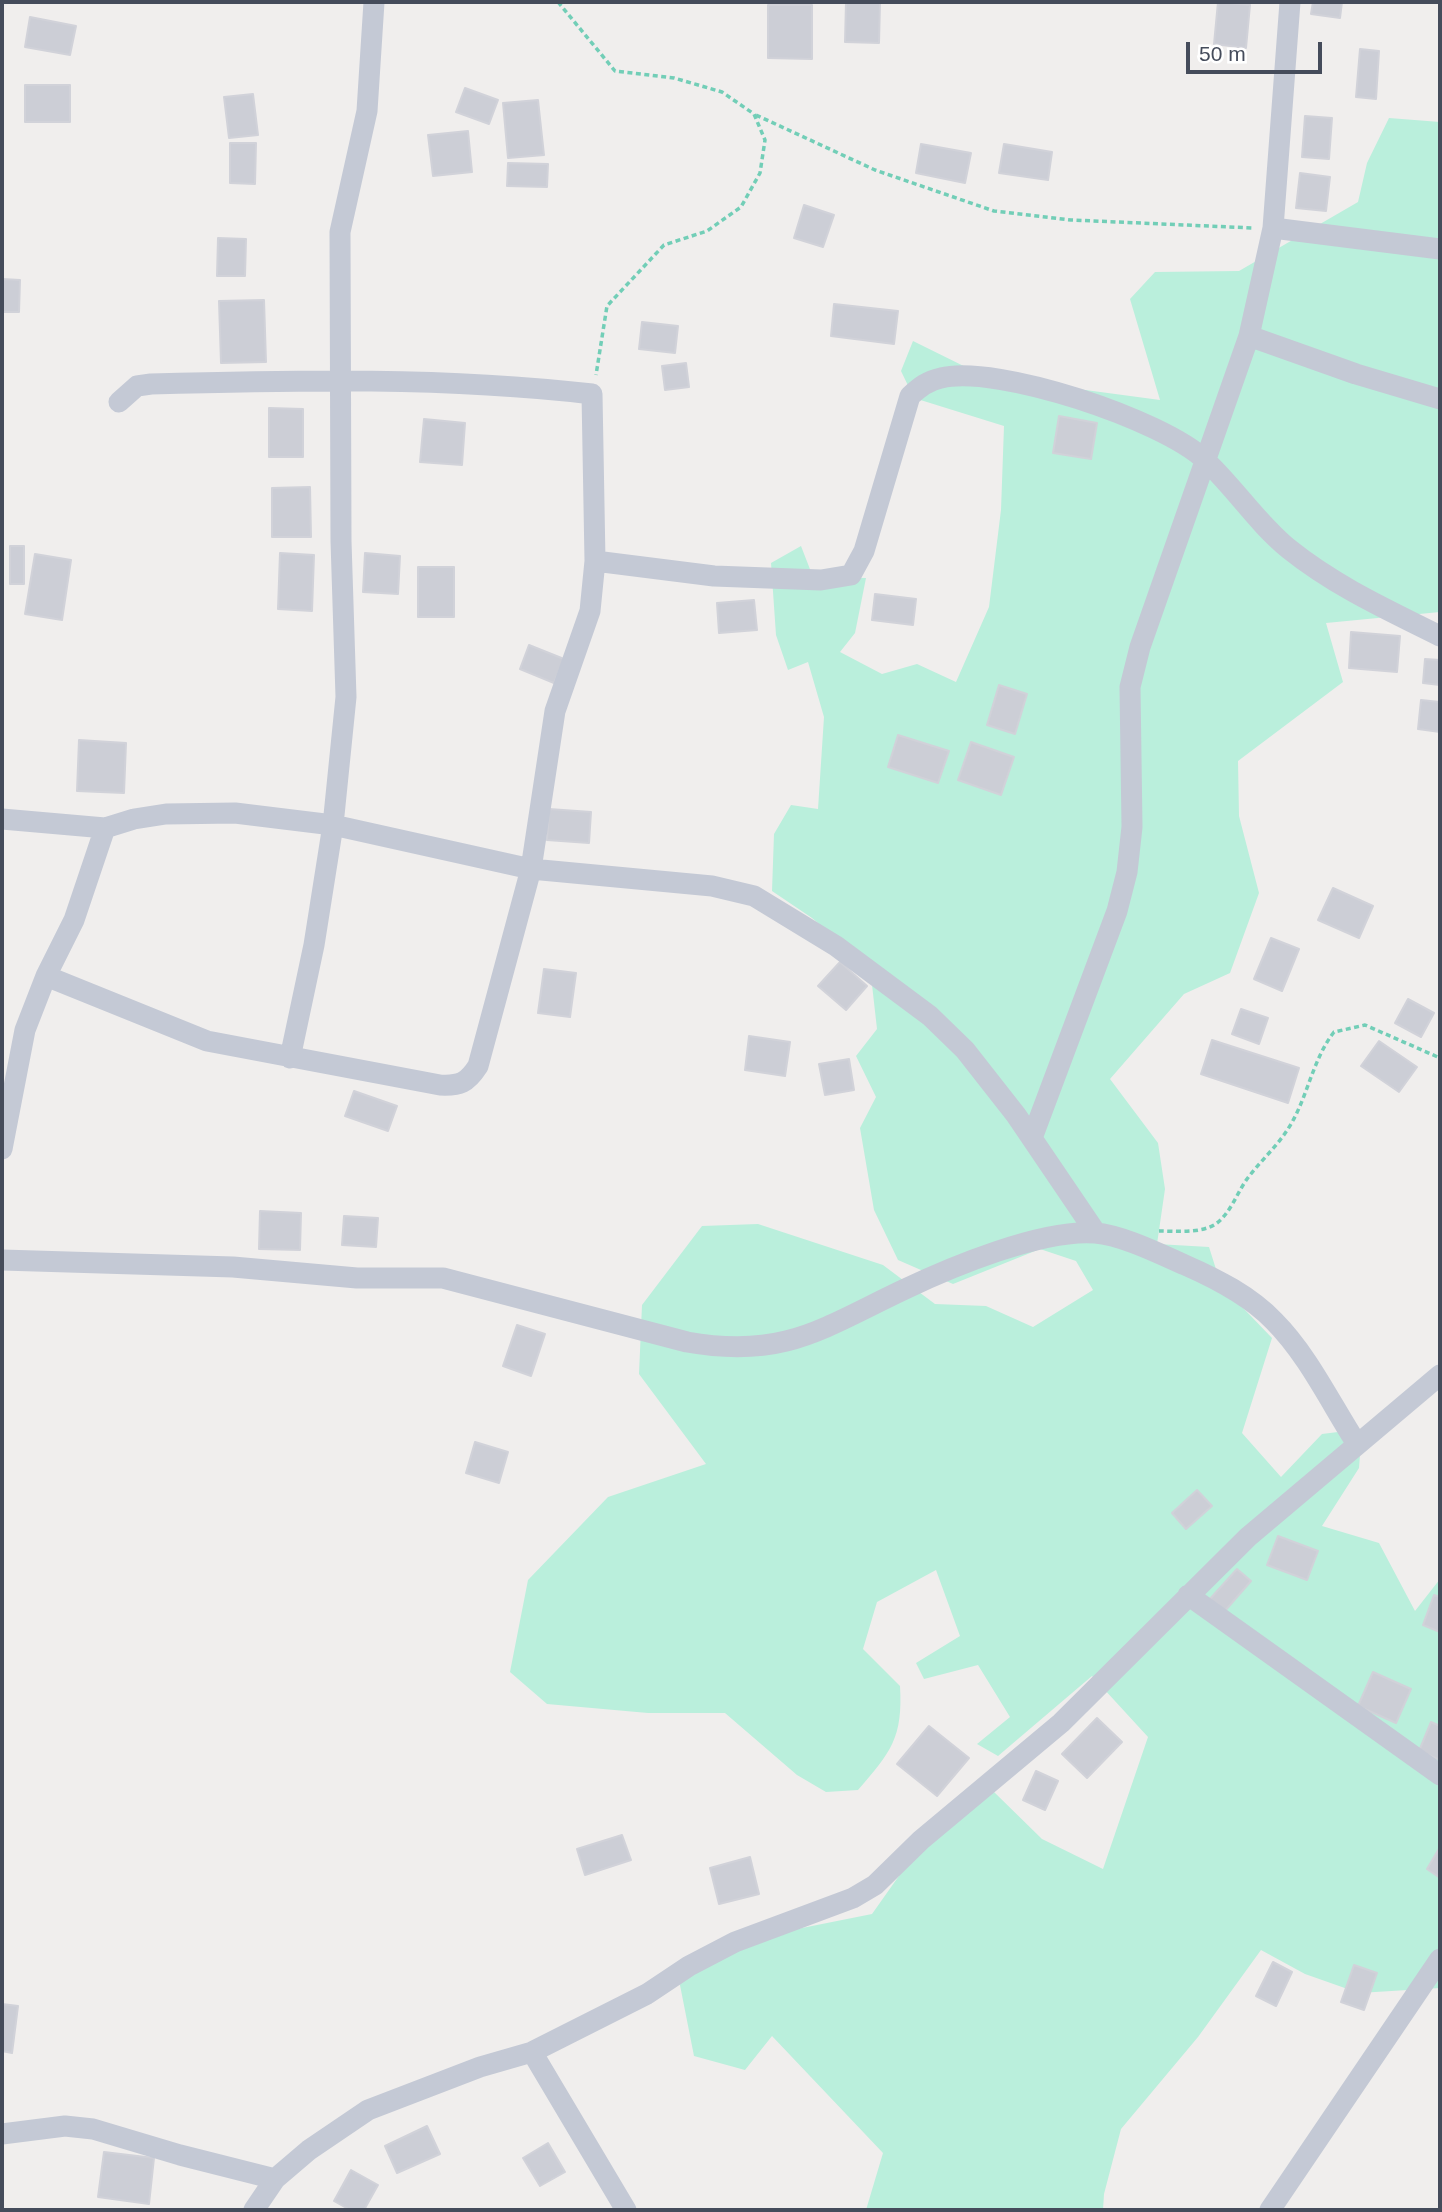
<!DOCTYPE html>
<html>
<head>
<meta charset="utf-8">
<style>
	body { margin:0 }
	#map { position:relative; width:1442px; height:2212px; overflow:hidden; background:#f0eeed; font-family:Arial,sans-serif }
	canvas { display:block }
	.frame { position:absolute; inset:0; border:4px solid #454c5b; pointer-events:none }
	.scale { position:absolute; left:1186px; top:42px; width:136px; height:32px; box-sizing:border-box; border:4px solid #454c5b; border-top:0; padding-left:9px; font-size:21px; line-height:24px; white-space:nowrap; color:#454c5b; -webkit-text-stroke:5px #fff; paint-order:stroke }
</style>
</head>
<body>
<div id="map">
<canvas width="1442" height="2212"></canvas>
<div class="frame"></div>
<div class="scale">50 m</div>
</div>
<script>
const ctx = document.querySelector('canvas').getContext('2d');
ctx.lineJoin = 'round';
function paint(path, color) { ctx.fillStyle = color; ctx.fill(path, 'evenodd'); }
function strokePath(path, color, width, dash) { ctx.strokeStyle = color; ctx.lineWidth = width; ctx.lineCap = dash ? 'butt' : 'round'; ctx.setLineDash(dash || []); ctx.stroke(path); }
const green = new Path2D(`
	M1389 118 1440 122V612L1326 623 1343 682 1238 761 1239 816 1259 893 1230 973 1184 994 1110 1079 1158 1143 1165 1189 1157 1244 1209 1247 1221 1285 1272 1338 1242 1433 1281 1477 1322 1434 1362 1429 1359 1468 1322 1526 1379 1543 1415 1611 1440 1579V1988L1359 1993 1305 1974 1261 1950 1198 2037 1121 2129 1104 2194 1103 2210H866L883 2153 772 2036 745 2070 694 2056 678 1975 782 1932 872 1914 935 1825 994 1792 1042 1839 1103 1869 1148 1737 1092 1676 998 1756 977 1744 1010 1717 978 1665 924 1679 916 1663 960 1636 936 1570 877 1602 863 1649 900 1686C903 1738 891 1752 858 1790L826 1792 797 1775 725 1713H648L547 1704 510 1672 528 1580 608 1497 706 1464 639 1374 642 1305 702 1226 758 1224 883 1265 935 1304 986 1306 1033 1327 1093 1290 1076 1261 1040 1249 953 1284 898 1260 874 1210 860 1128 876 1097 856 1056 877 1029 870 967 812 918 772 891 774 834 791 805 818 809 824 717 808 662 788 670 776 635 771 563 801 546 813 577 866 578 855 633 840 652 882 674 917 664 956 682 989 607 1001 510 1004 426 914 398 901 371 913 341 996 382 1063 387 1160 400 1130 299 1155 272 1239 271 1358 202 1367 163Z`);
const building = new Path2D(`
	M846 2H880L879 43 845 42Z
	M1218 2 1250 5 1246 48 1214 44Z
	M1313 2H1342L1340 18 1311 14Z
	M768 5H812V59L768 58Z
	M30 17 76 26 70 55 25 47Z
	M1360 49 1379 51 1376 99 1356 97Z
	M25 85H70V122H25Z
	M465 88 498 100 489 124 456 112Z
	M253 94 258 135 229 138 224 97Z
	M538 100 544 155 508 158 503 103Z
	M1305 116 1332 118 1329 159 1302 157Z
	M468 131 472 172 433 176 428 135Z
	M230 143H256L255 184 230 183Z
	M921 144 971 153 965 183 916 173Z
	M1004 144 1052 152 1048 180 999 173Z
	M508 163 548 164 547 187 507 186Z
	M1300 173 1330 177 1326 211 1296 208Z
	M804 205 834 215 823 247 794 238Z
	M218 238 246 239 245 276H217Z
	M2 279 20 280 19 312H2Z
	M264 300 266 362 221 363 219 301Z
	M834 304 898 311 894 344 831 336Z
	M642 322 678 326 675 353 639 349Z
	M686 363 689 387 665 390 662 366Z
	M269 408 303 409V457H269Z
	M1059 416 1097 423 1091 459 1053 453Z
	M424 419 465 423 462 465 420 462Z
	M310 487 311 537H272V488Z
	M10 546H24V584H10Z
	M280 553 314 555 312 611 278 609Z
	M365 553 400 556 398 594 363 592Z
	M35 554 71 560 62 620 25 614Z
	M418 567H454V617H418Z
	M875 594 916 599 913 625 872 620Z
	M754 600 757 630 719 633 717 603Z
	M1351 632 1400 636 1397 672 1349 668Z
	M529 645 564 659 554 683 520 669Z
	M1425 659 1440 660V685L1423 683Z
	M999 685 1027 694 1015 734 987 725Z
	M1421 700 1440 702V732L1418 729Z
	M898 735 949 751 938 783 888 767Z
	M79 740 126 743 124 793 77 791Z
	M971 742 1014 757 1001 795 958 780Z
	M549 809 591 812 589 843 547 840Z
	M1333 888 1373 906 1359 938 1318 920Z
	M1271 938 1299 949 1282 991 1254 979Z
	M840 962 867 986 846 1010 818 986Z
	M544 969 576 973 570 1017 538 1013Z
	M1408 999 1434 1013 1421 1037 1395 1023Z
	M1241 1009 1268 1018 1259 1044 1232 1034Z
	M749 1036 790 1042 785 1076 745 1070Z
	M1212 1040 1299 1068 1288 1103 1201 1074Z
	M1379 1041 1417 1067 1399 1092 1361 1066Z
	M849 1059 854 1090 825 1095 819 1064Z
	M354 1091 397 1106 388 1131 345 1116Z
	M260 1211 301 1213 300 1250 259 1249Z
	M344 1216 378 1218 376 1247 342 1245Z
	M517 1325 545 1334 531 1376 503 1366Z
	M475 1442 508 1452 499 1483 466 1473Z
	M1197 1490 1212 1506 1186 1529 1172 1513Z
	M1278 1536 1318 1551 1307 1580 1267 1565Z
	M1237 1569 1251 1581 1223 1613 1209 1600Z
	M1434 1595 1440 1597V1632L1423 1625Z
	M1373 1672 1411 1689 1396 1723 1358 1706Z
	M1097 1718 1122 1742 1087 1778 1062 1754Z
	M1431 1722 1440 1726V1760L1419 1751Z
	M929 1726 969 1758 937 1796 897 1764Z
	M1036 1771 1058 1781 1045 1810 1023 1800Z
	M622 1835 631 1860 585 1875 577 1849Z
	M1440 1847V1878L1427 1869Z
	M750 1857 759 1894 719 1904 710 1868Z
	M1273 1962 1292 1972 1276 2006 1256 1996Z
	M1354 1965 1377 1973 1364 2010 1341 2002Z
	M2 2004 18 2006 12 2053 2 2051Z
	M427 2126 440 2154 397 2173 385 2146Z
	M548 2143 565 2172 540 2186 523 2158Z
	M104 2152 154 2158 149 2204 98 2197Z
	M351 2170 378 2185 364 2210H350L334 2201Z`);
const path = new Path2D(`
	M558 2 615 71 674 78 722 92 754 114 765 140 760 173 741 207 707 231 664 245 607 306 596 375
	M756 115 875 170 994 211 1071 220 1254 228
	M1159 1231C1176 1231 1202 1234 1217 1223 1231 1212 1237 1193 1247 1179 1261 1160 1279 1145 1291 1124 1308 1095 1313 1059 1334 1032L1365 1025 1440 1058`);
const street = new Path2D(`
	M1273 228 1440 249
	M1249 336 1356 374 1440 399
	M595 561 714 576 821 580 851 575 864 551 910 396C920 387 927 381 941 378 997 364 1163 420 1205 460 1235 488 1257 523 1289 549 1335 586 1388 610 1440 636
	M2 819 105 828 134 819 166 814 235 813 333 825 531 869 712 886 754 896 836 946 930 1016 965 1050 1016 1115 1096 1233
	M46 976 207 1041 440 1085C460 1086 467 1083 478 1066L531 869 555 711 590 611 595 561 592 394C445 377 299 380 151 384L137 386 119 402
	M290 1058 314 945 333 825 346 697 341 541 340 232 367 111 374 2
	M1032 1138 1117 911 1127 872 1132 827 1130 687 1140 647 1249 336 1273 228 1290 2
	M2 1149 25 1030 46 976 74 920 105 828
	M2 1260 233 1267 357 1278H443L687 1342C783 1359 821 1329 903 1290 951 1267 1042 1229 1095 1233 1122 1235 1160 1254 1185 1265 1217 1279 1250 1296 1274 1321 1308 1355 1331 1404 1357 1444
	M1188 1595 1440 1775
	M532 2052 626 2210
	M2 2134 65 2126 93 2129 180 2155 275 2179
	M254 2210 275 2179 309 2150 368 2110 480 2067 532 2052 647 1994 689 1966 735 1942 853 1898 875 1885 921 1840 1061 1723 1248 1537 1440 1375
	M1270 2210 1440 1959`);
paint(green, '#baefdc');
paint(building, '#ccced6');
strokePath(building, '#d1d2d9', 2);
strokePath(path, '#72ceb7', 3.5, [5, 3.5]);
strokePath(street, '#c4c9d5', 21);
</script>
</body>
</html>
